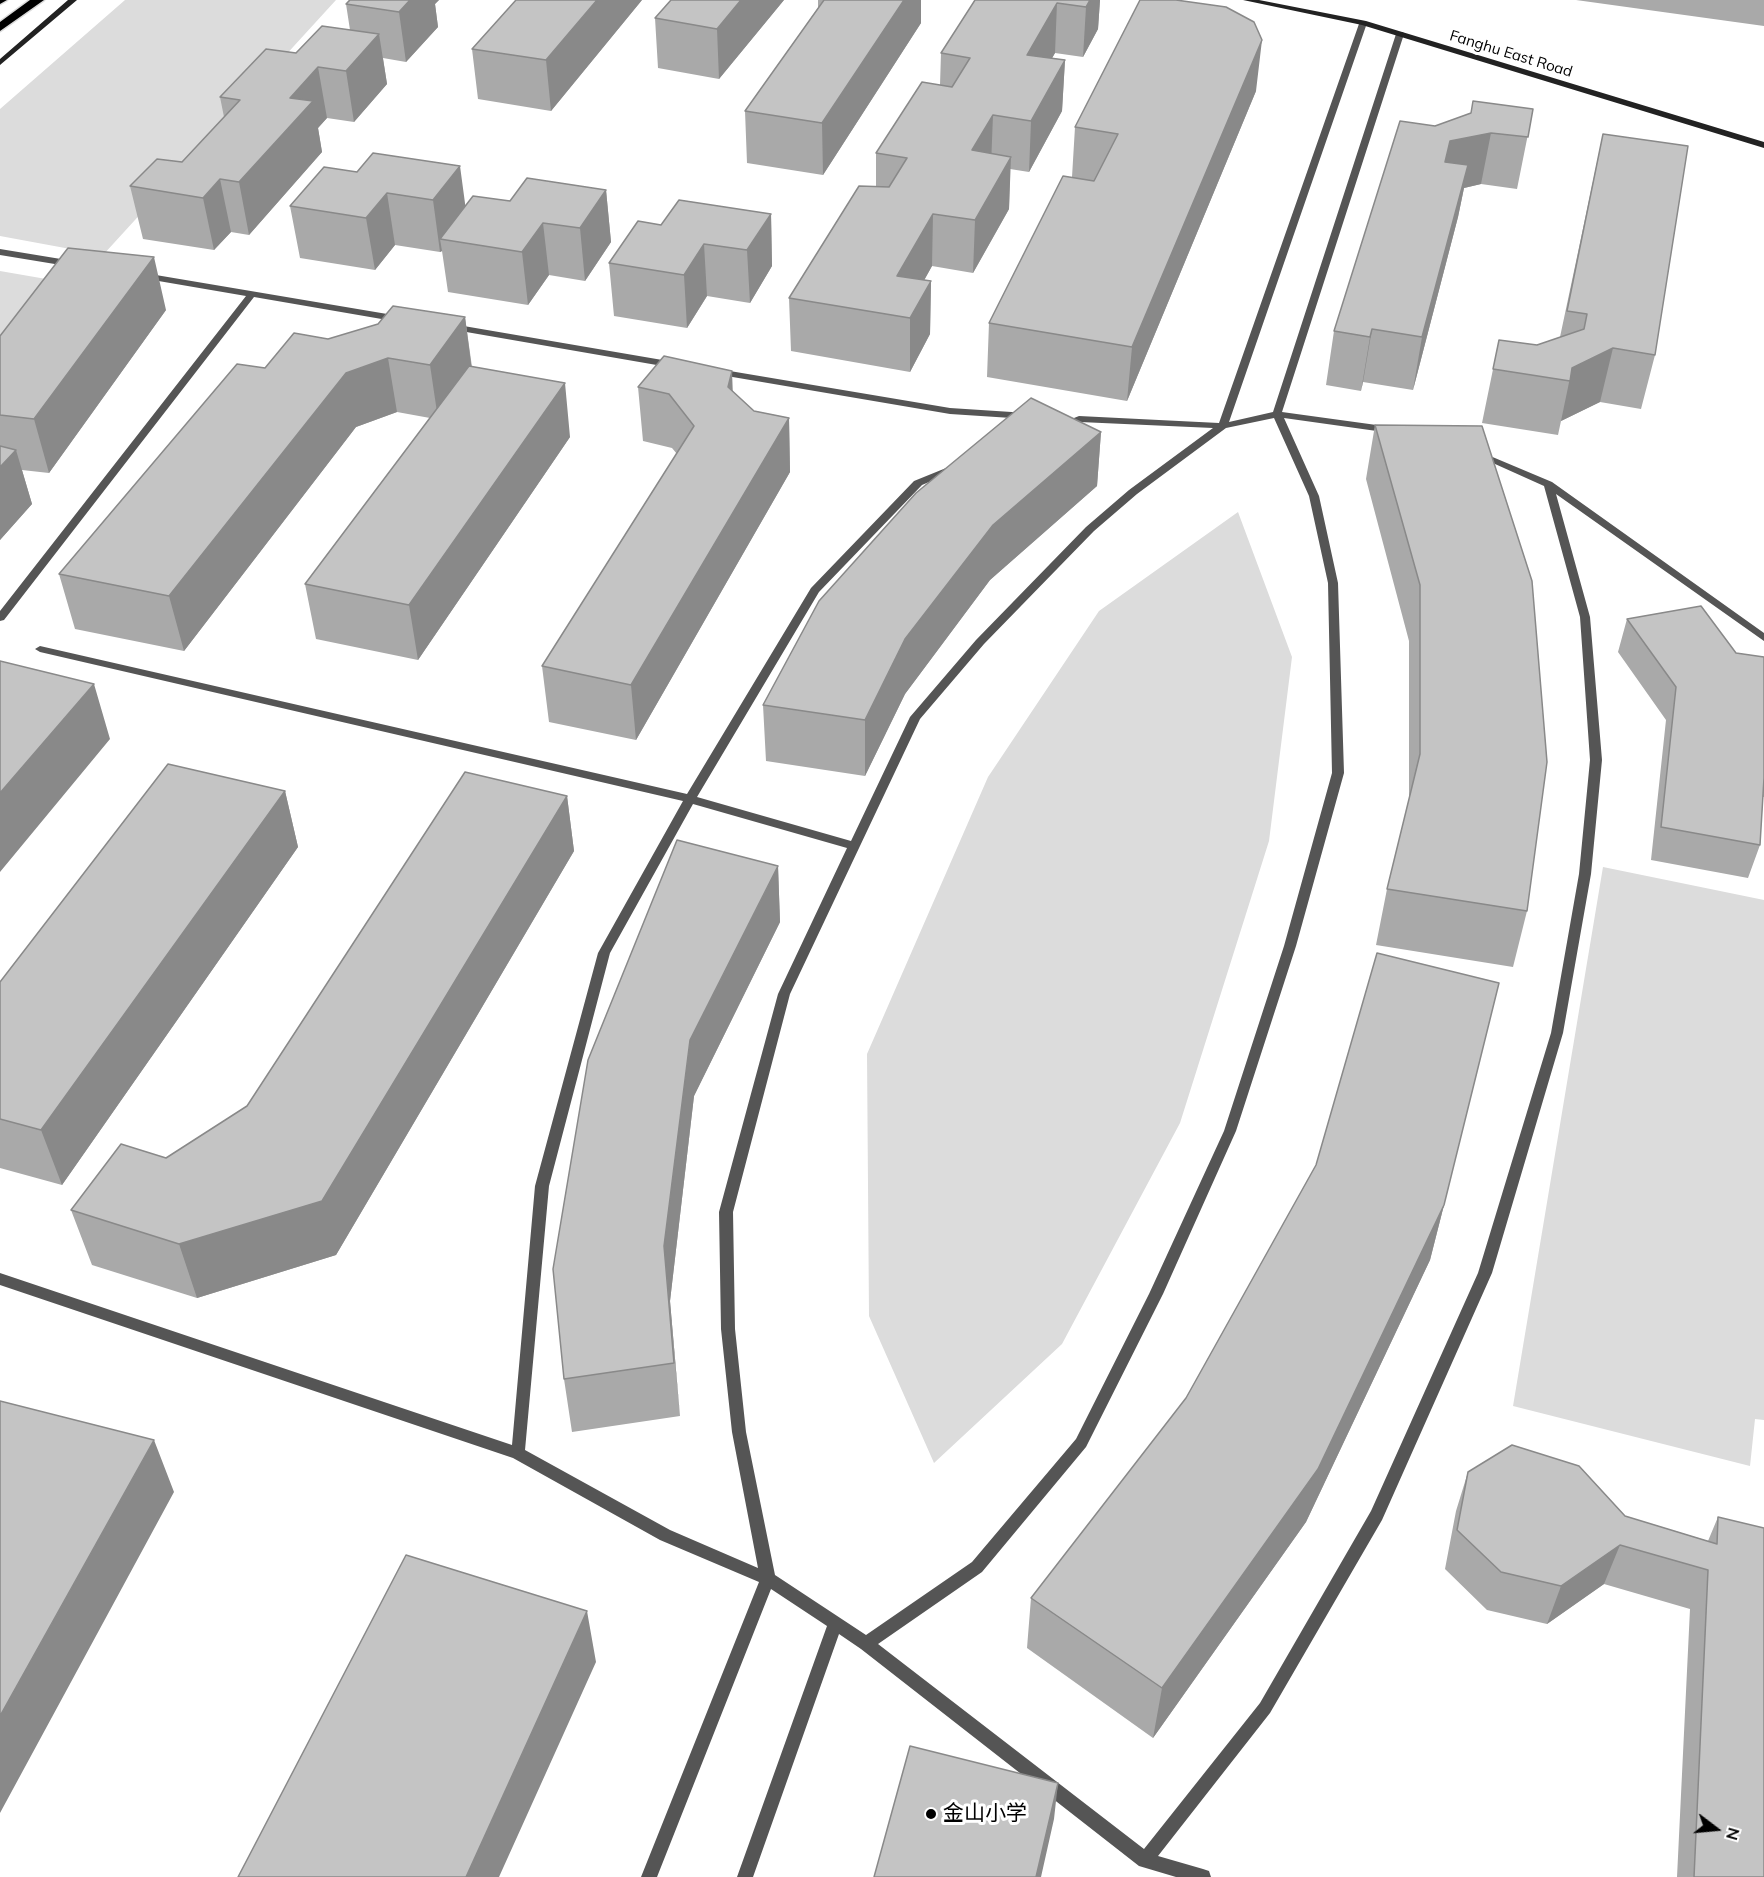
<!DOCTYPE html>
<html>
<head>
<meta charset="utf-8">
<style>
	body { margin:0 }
	#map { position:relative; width:1764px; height:1877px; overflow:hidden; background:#fff; font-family:Mulish,sans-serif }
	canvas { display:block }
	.north { position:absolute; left:1686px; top:1799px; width:60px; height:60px; -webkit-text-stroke:4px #fff; paint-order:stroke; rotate:106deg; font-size:16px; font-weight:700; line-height:24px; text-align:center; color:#000 }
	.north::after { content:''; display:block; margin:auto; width:21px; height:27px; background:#000; clip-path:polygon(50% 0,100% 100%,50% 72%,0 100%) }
</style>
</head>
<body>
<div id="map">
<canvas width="1764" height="1877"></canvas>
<div class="north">N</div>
</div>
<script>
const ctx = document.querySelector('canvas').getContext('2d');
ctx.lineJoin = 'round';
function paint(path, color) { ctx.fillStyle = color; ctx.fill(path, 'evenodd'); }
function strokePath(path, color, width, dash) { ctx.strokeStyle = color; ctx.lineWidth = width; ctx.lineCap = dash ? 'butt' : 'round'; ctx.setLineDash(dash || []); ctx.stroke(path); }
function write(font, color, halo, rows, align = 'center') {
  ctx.font = font + ' Mulish,"Noto Sans SC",sans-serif'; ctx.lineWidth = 6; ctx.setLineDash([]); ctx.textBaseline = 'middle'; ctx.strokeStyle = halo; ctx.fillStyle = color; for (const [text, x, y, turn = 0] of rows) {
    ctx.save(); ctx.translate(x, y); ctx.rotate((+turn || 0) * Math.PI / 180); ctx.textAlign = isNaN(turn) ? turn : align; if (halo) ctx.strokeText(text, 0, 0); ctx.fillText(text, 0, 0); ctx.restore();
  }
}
const green = new Path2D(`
	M125 0H336L103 255 0 236V109Z
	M0 271 75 284 0 386Z
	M1238 512 1292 657 1269 841 1180 1123 1062 1344 934 1463 869 1316 867 1054 988 777 1099 611Z
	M1603 867 1764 900V1420L1755 1419 1750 1466 1513 1406Z`);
const street = new Path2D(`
	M1360 21 1367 23 1229 422 1273 412 1396 34 1403 32 1404 34 1282 412 1391 427 1396 430 1391 433 1284 418 1319 496 1338 583 1344 773 1296 946 1236 1131 1163 1294 1086 1447 982 1572 878 1644 1144 1849 1260 1703 1371 1511 1478 1273 1551 1033 1579 874 1590 760 1580 617 1544 486 1475 455 1477 453H1483L1552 482 1764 633V641L1556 494 1590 617 1602 760 1591 874 1563 1033 1492 1273 1382 1520 1270 1713 1158 1856 1203 1869 1209 1871 1211 1877H1176L1139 1866 861 1649 839 1634 753 1877H737L827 1626 771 1589 657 1877H641L759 1582 660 1540 513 1458 0 1285V1273L512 1445 535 1186 598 953 683 801 40 652 35 649 40 646 687 794 811 588 914 481 951 466H957V470L922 485 819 592 697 797 851 841 910 717 976 640 1086 527 1129 490 1213 428 1080 422 1062 429 1057 426 1059 424 1079 416 1219 423ZM1274 418 1309 496 1328 583 1332 773 1284 946 1224 1131 1149 1294 1076 1439 972 1562 866 1635 775 1575 746 1432 735 1329 733 1212 790 994 920 719 984 644 1094 531 1137 494 1226 428ZM693 804 847 848 778 994 719 1212 721 1329 732 1432 758 1568 670 1530 525 1450 549 1186 610 953Z
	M0 249 73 261 77 264 73 267 0 255Z
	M144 273 399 316 404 319 399 322 254 297 4 620 0 621V611L246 296 141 278 140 276Z
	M452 324 674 362 679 365 674 368 449 329 447 327Z
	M718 369 950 408 1027 413 1032 416 1027 419 950 414 715 374 713 372Z`);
const secondary = new Path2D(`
	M68 0H77L0 65V59Z
	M1243 0H1259L1366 21 1764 142V148L1362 25Z`);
const highway = new Path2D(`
	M0 0H7L0 4Z
	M30 0H44L0 31V22Z`);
const wall = new Path2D(`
	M349 0H439L435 4 438 27 406 62 383 58 387 84 354 122 327 118 318 128 322 152 249 235 231 232 214 250 143 239 130 186 182 162 224 117 220 97 296 53 350 30 346 4Z
	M642 0 551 111 478 99 472 49Z
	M784 0 719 79 658 68 655 18Z
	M818 0H921V23L823 175 747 163 745 111 818 8Z
	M975 0H1100L1098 29 1083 57 1055 53 1052 58 1065 60 1062 111 1029 172 1010 169 1009 209 973 273 932 266 924 280 931 281 930 334 910 372 791 351 789 298 876 187V153L940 85 941 53Z
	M1576 0H1764V26Z
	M1256 91 1127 401 987 377 989 323 1072 177 1075 127Z
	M1533 109 1517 189 1481 184 1464 188 1458 217 1413 390 1363 382 1361 391 1326 385 1334 331 1435 126Z
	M1603 134 1655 355 1641 409 1600 402 1561 421 1558 435 1482 423 1499 340 1537 345 1560 337Z
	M324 167 466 206 606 190 611 242 585 281 549 275 528 305 448 292 442 251 440 252 395 245 375 270 300 258 290 206Z
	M771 214 772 266 750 303 707 296 687 328 614 316 609 263 661 225Z
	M166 310 49 473 22 470 32 504 0 540V336Z
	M465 317 472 367 570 437 418 660 316 639 305 584 430 418 397 412 356 427 184 651 75 629 59 574 328 339Z
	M638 387 733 392 754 411 789 418 790 472 636 740 549 722 542 666 677 454 672 448 643 441Z
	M1375 425 1527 911 1513 967 1376 945 1387 889 1409 801V641L1366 479Z
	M1101 432 1097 486 990 580 905 694 865 776 766 761 763 705Z
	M1627 619 1736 653 1764 657V797H1763L1760 845 1748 878 1651 860 1666 720 1618 652Z
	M285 791 298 847 62 1185 0 1168V982Z
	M567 796 574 851 336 1255 197 1298 92 1265 71 1210 166 1158 247 1106Z
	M778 866 780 922 694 1096 670 1301 680 1416 572 1432 564 1379Z
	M1444 1205 1430 1260 1306 1522 1153 1738 1027 1648 1031 1598Z
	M1468 1472 1625 1516 1708 1541 1718 1517 1764 1877H1677L1690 1609 1604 1584 1547 1624 1487 1610 1445 1569 1456 1511Z`);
const shadedWall = new Path2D(`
	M410 0H439L435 4 438 27 406 62 399 12Z
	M597 0H642L551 111 546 60Z
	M741 0H784L719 79 717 29Z
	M904 0H921V23L823 175 822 123Z
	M1090 0H1100L1098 29 1083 57 1086 7Z
	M1057 3 1055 53 1025 105 1027 55Z
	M379 34 387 84 354 122 346 71Z
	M1262 40 1256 91 1127 401 1132 347Z
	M1065 60 1062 111 1029 172 1031 121Z
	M318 67 327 118 318 128 322 152 249 235 239 182 290 98Z
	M993 115 991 166 972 150Z
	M1491 133 1481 184 1464 188 1458 217 1413 390 1422 337 1445 162 1450 141Z
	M1011 157 1009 209 973 273 975 220Z
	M460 166 467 218 440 239 442 251 440 252 433 200Z
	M220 179 231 232 214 250 203 198Z
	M606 190 611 242 585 281 580 228Z
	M387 193 395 245 375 270 366 218Z
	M771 214 772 266 750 303 747 250Z
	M933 214 932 266 904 317 897 276Z
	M543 223 549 275 528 305 522 252Z
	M704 244 707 296 687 328 684 275Z
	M154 257 166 310 49 473 34 419Z
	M931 281 930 334 910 372V318Z
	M465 317 472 371 438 419 430 365Z
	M1372 329 1363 382 1361 391 1370 337Z
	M1613 348 1600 402 1561 421 1572 368Z
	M388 358 397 412 356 427 184 651 169 596 346 373Z
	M732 371 734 425 728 387Z
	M565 383 570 437 418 660 409 605Z
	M789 418 790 472 636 740 631 685Z
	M1101 432 1097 486 990 580 905 694 865 776V720L905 639 993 525Z
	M16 450 32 504 0 540V467Z
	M94 684 110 739 0 872V793Z
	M285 791 298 847 62 1185 41 1130Z
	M567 796 574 851 336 1255 197 1298 179 1244Z
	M778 866 780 922 694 1096 670 1301 680 1416 664 1246 690 1040Z
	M1444 1205 1430 1260 1306 1522 1153 1738 1162 1688Z
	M154 1440 174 1492 0 1813V1716Z
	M1620 1545 1604 1584 1547 1624 1561 1586Z
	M587 1611 596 1662 499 1877H466Z
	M1058 1783 1054 1819 1041 1877H1036Z`);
const building = new Path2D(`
	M350 0H410L399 12 346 4Z
	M516 0H597L546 60 472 49Z
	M671 0H741L717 29 655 18Z
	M824 0H904L822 123 745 111Z
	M975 0H1090L1086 7 1057 3 1027 55 1065 60 1031 121 993 115 972 150 1011 157 975 220 933 214 897 276 931 281 910 318 789 298 859 186 889 187 907 158 876 153 922 82 952 87 970 58 941 53Z
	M1140 0H1176L1226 7 1254 22 1262 40 1132 347 989 323 1063 176 1094 181 1118 134 1075 127Z
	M322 26 379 34 346 71 318 67 290 98 313 101 239 182 220 179 203 198 130 186 157 159 182 162 240 100 220 97 266 49 296 53Z
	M1473 101 1533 109 1528 137 1491 133 1450 141 1445 162 1468 165 1422 337 1372 329 1370 337 1334 331 1400 121 1435 126 1471 113Z
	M1603 134 1688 146 1655 355 1613 348 1572 368 1570 381 1493 369 1499 340 1537 345 1584 329 1587 314 1567 311Z
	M373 153 460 166 433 200 387 193 366 218 290 206 324 167 357 172Z
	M527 178 606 190 580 228 543 223 522 252 440 239 473 196 510 201Z
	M679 200 771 214 747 250 704 244 684 275 609 263 638 221 661 225Z
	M68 248 154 257 34 419 0 415V336Z
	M393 306 465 317 430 365 388 358 346 373 169 596 59 574 237 364 265 368 294 333 328 339 378 324Z
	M664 356 732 371 728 387 754 411 789 418 631 685 542 666 694 426 669 394 638 387Z
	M469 366 565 383 409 605 305 584Z
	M1031 398 1101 432 993 525 905 639 865 720 763 705 819 601 916 493Z
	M1375 425 1482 426 1532 581 1547 762 1527 911 1387 889 1420 754V585Z
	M0 446 16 450 0 467Z
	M1701 606 1736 653 1764 657V778L1760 845 1661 827 1676 687 1627 619Z
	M0 661 94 684 0 793Z
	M168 764 285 791 41 1130 0 1119V982Z
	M465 772 567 796 322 1201 179 1244 71 1210 121 1144 166 1158 247 1106Z
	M677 840 778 866 690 1040 664 1246 674 1363 564 1379 553 1269 588 1060Z
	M1377 953 1499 983 1444 1205 1318 1469 1162 1688 1031 1598 1186 1398 1316 1165Z
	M0 1401 154 1440 0 1716Z
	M1512 1445 1579 1466 1625 1516 1717 1544 1718 1517 1764 1528V1877H1694L1708 1570 1620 1545 1561 1586 1501 1572 1457 1530 1468 1472Z
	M406 1555 587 1611 466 1877H238Z
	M910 1746 1058 1783 1036 1877H874Z`);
const markers = [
	[931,1814,6,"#000"]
];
const farStreetnames = [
	["Fanghu East Road",1511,54,17]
];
const nearPoinames = [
	["金山小学",943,1814]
];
paint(green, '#dcdcdc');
strokePath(highway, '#dbdbdb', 3);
paint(street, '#555');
paint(secondary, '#222');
paint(highway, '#000');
paint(wall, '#a9a9a9');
paint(shadedWall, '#898989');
paint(building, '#c4c4c4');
strokePath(building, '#898989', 1.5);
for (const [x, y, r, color] of markers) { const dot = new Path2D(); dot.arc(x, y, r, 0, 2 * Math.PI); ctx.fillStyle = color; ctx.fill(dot); strokePath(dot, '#fff', 2); }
write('15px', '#000', '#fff', farStreetnames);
write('21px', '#000', '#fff', nearPoinames, 'left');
</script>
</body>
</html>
